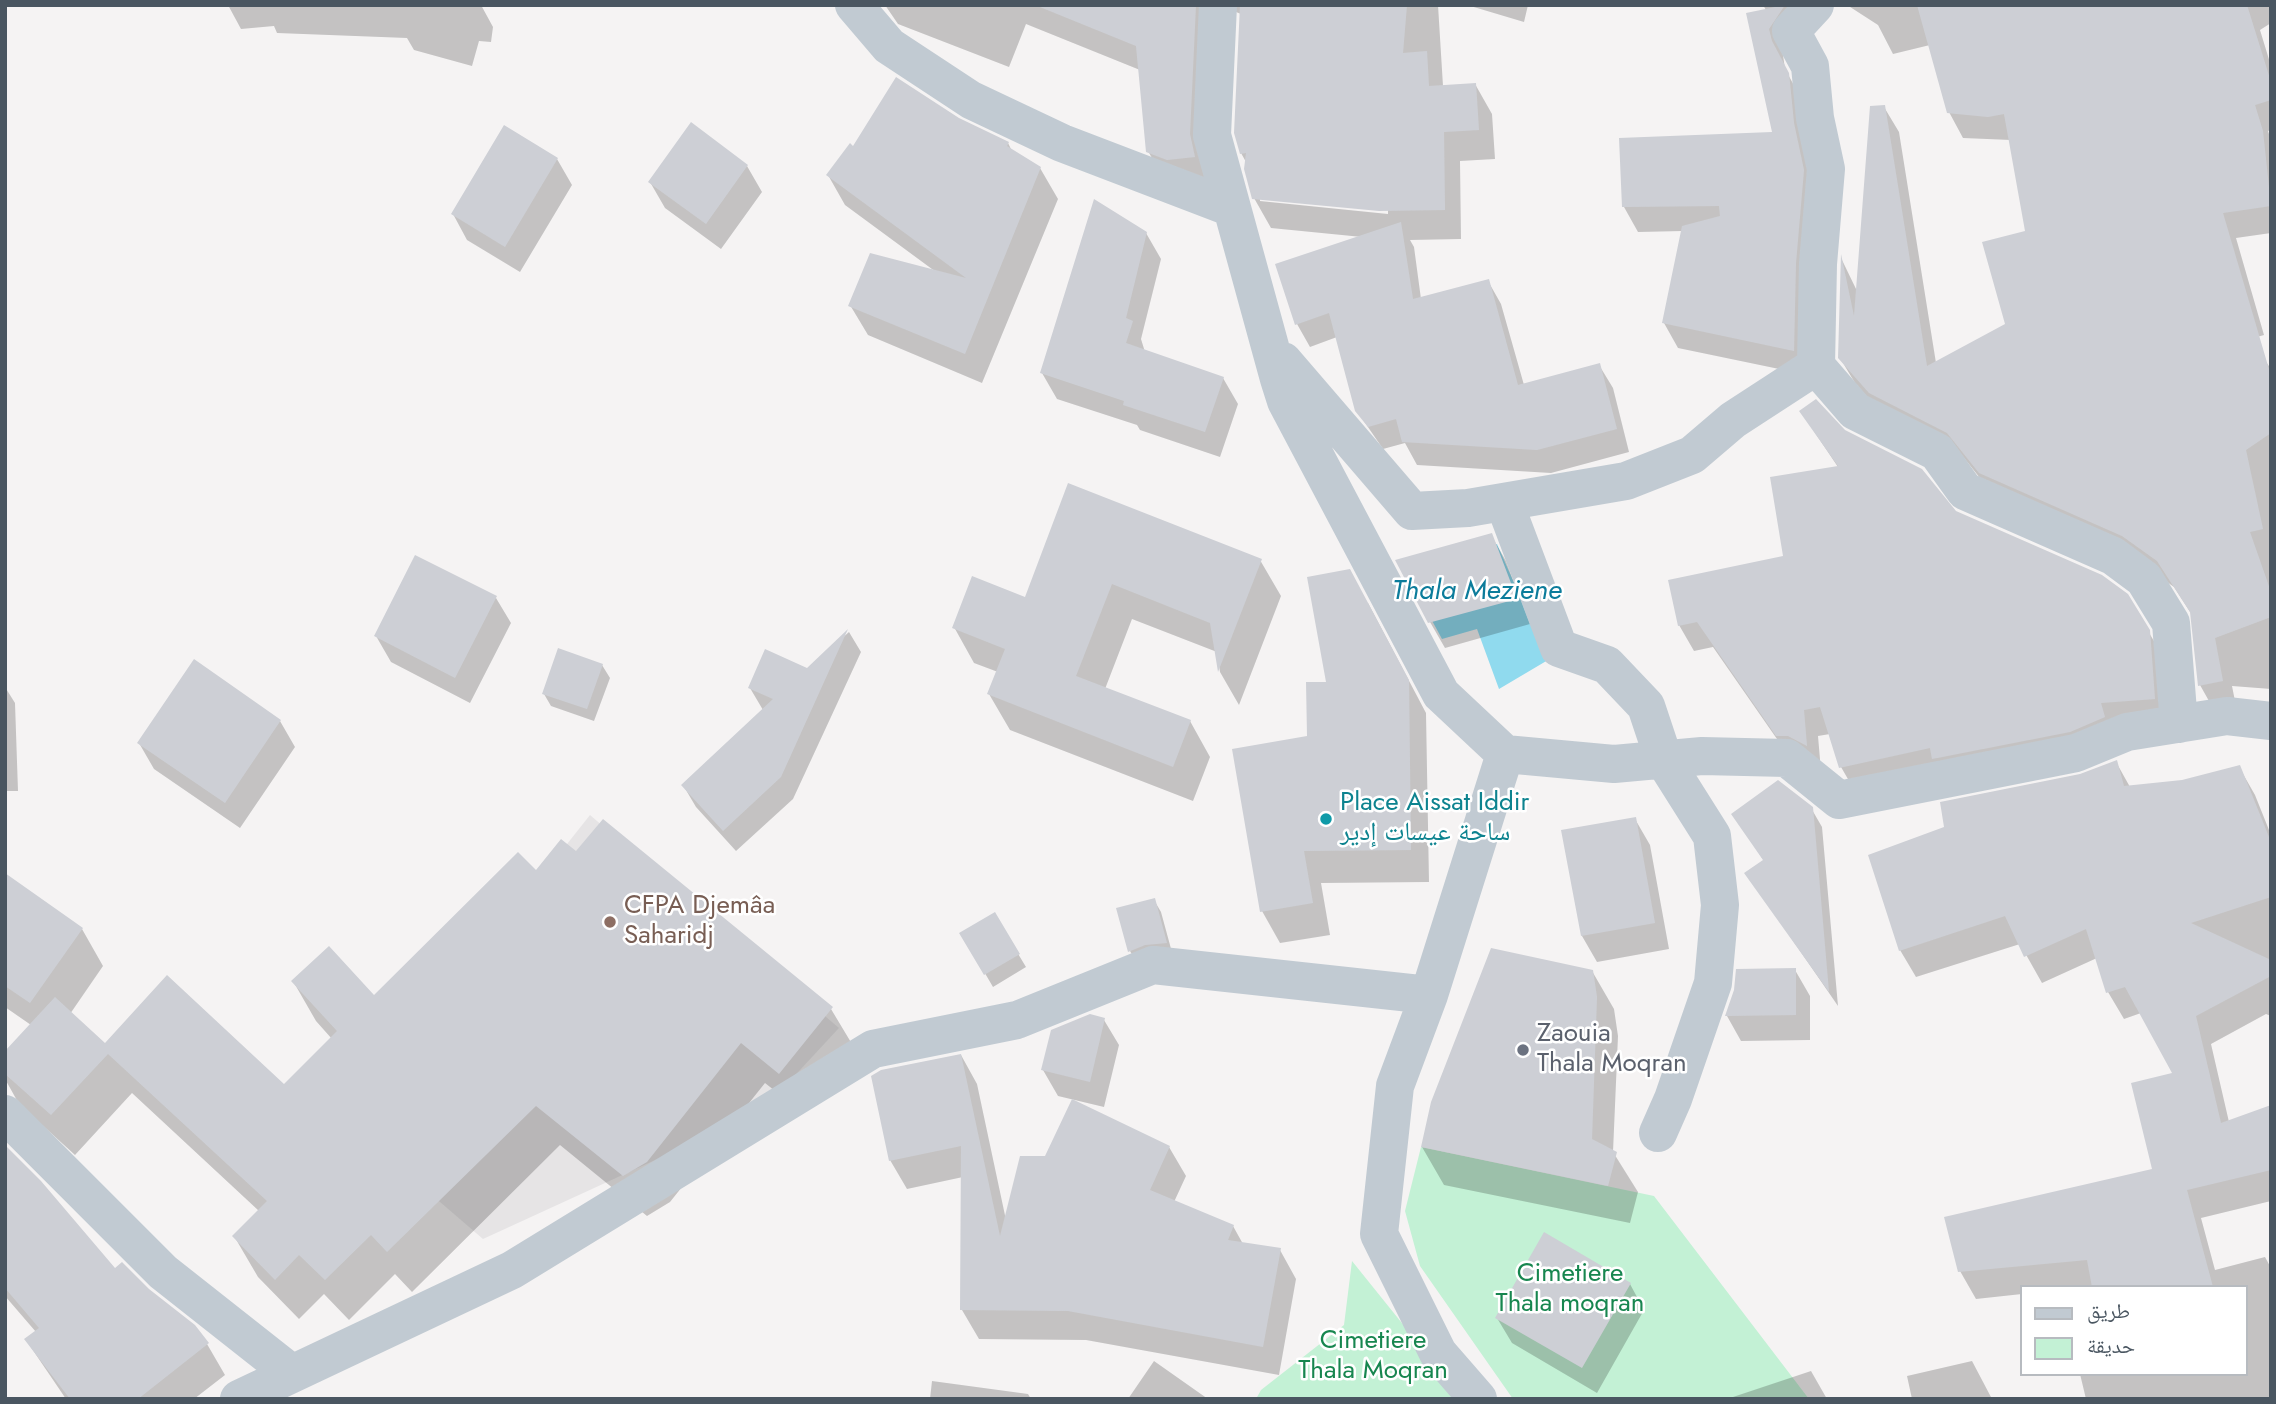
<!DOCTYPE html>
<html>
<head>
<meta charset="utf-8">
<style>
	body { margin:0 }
	#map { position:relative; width:2276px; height:1404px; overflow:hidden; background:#f5f3f3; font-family:Jost,"Noto Naskh Arabic",sans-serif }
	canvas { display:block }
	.frame { position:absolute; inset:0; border:7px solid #4a5661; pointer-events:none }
	.legend { position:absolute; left:2020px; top:1285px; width:228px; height:91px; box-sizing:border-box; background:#fff; border:2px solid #b7bbc0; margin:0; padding:9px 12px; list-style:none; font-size:21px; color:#4a5661 }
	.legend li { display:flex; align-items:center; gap:14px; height:35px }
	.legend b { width:35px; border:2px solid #b7bbc0 }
</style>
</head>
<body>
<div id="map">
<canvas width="2276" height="1404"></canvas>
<div class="frame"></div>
<ul class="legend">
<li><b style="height:9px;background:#c1cad2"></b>طريق</li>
<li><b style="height:19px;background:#c3f1d5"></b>حديقة</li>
</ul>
</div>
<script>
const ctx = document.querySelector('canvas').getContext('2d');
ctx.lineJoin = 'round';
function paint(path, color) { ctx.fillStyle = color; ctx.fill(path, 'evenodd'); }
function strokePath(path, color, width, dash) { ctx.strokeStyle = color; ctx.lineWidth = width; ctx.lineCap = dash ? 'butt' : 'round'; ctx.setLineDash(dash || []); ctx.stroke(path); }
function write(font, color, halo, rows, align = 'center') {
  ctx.font = font + ' Jost,"Noto Naskh Arabic",sans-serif'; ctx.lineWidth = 5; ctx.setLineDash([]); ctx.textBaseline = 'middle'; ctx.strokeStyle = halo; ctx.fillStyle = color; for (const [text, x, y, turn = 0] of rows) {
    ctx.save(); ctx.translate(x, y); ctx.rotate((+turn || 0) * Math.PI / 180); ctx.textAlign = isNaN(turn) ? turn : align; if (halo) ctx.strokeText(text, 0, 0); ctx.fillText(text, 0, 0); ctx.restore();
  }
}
const education = new Path2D(`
	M590 815 839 1028 762 1111 483 1239 347 1122Z`);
const green = new Path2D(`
	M1421 1147 1654 1196 1809 1399H1513L1420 1266 1405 1211Z
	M1352 1261 1463 1399H1256L1261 1390 1344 1325Z`);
const water = new Path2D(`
	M1497 544 1548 660 1499 689 1477 629 1442 639 1410 580Z`);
const shadow = new Path2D(`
	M228 5H481L493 27 491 42 479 41 472 66 414 50 407 38 277 33 274 26 241 29Z
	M885 5H1438L1443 86 1475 84 1492 114 1495 159 1460 161 1461 239 1410 240 1414 247 1421 299 1488 281 1501 304 1524 385 1599 365 1613 388 1629 452 1551 473 1417 465 1405 443 1383 449 1357 411 1337 337 1310 347 1297 324 1362 237 1271 228 1254 198 1246 162 1241 153V14L1236 12 1211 187 1165 181 1148 151 1140 70 1026 24 1009 67 898 24ZM1260 198 1388 210V214L1260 201Z
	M1467 5H1528L1524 22Z
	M1763 5H1796L1783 55 1785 69 1802 100 1807 149 1808 375 1678 348 1664 323 1683 231 1638 232 1624 207 1774 134 1766 10Z
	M1847 5H2271V23L2260 30 2271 66V130L2268 131 2271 140V233L2236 238 2264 335 2250 339 2271 369V689L2232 686 2236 706 2214 710 2200 685 2192 615 2174 587 2138 561 1996 498 1964 458 1885 418 1855 383 1840 358 1842 260 1857 291 1884 107 1899 132 1936 363 2007 325 2027 232 2011 140 1963 138 1949 112 1930 45 1893 54 1878 25Z
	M958 120 1008 143 1012 151 1040 168 1058 199 982 383 868 335 850 305 936 272 845 205 828 175 853 148Z
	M557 159 572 185 520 272 467 240 453 214Z
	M747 166 762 192 721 249 665 208 650 182Z
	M1146 233 1161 259 1141 339 1145 352 1223 378 1238 404 1220 457 1140 430 1137 425 1057 399 1042 373Z
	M1801 412 1844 432 1955 512 2148 631 2164 658 2169 725 1856 793 1841 767 1830 734 1818 736 1821 771 1793 762 1713 647 1694 651 1679 625 1785 557 1838 467Z
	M1069 485 1260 560 1281 596 1239 705 1220 672 1217 652 1132 619 1105 689 1190 721 1210 757 1193 801 1010 730 989 694 998 672 974 663 954 627 1026 599Z
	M1491 535 1506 561 1530 624 1445 648 1430 622Z
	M496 598 511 623 470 703 391 662 376 636Z
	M1368 603 1426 713 1429 882 1321 883 1330 935 1280 943 1262 911 1309 738 1328 684Z
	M849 632 861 652 793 799 736 851 696 807 683 785 763 710 750 688 807 670Z
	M602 665 610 678 594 721 551 706 544 694Z
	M5 687 15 703 18 791H5Z
	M280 721 295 747 240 828 154 769 139 743Z
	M2116 762 2130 787 2183 782 2239 767 2255 795 2271 835V1016L2266 1014 2211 1044 2229 1122 2271 1107V1201L2201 1218 2215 1270 2265 1257 2271 1268V1399H2086L2080 1374H2246V1287H2022V1294L1976 1299 1960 1271 2155 1171 2175 1074 2141 1013 2124 1019 2108 992 2097 958 2042 983 2020 944 1916 977 1900 950 2081 776Z
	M1811 808 1822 827 1838 1006 1747 874 1764 861 1733 814Z
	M1635 819 1650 845 1669 949 1597 962 1582 936 1564 831Z
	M577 854 831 1009 855 1049 803 1113 765 1083 670 1202 647 1216 560 1145 412 1292 395 1274 349 1320 324 1294 299 1319 258 1277 234 1236 259 1211 132 1093 75 1155 19 1104 5 1079V1054L31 1025 5 1007V875L82 929 103 966 70 1014 105 1046 284 1086 332 1039 316 1021 293 981 374 998 536 872Z
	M1154 900 1161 912 1173 956 1137 963 1130 951Z
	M994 914 1026 967 993 987 962 934Z
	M1795 970 1810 996V1040L1741 1041 1727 1016Z
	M1592 971 1614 1009 1618 1036 1613 1152 1638 1192 1630 1223 1444 1185 1422 1147Z
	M1104 1020 1119 1045 1104 1107 1058 1096 1043 1070Z
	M961 1055 977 1084 1006 1220 1169 1147 1186 1176 1174 1202 1233 1226 1243 1244 1280 1250 1296 1279 1279 1375 1086 1340 979 1339 962 1310 963 1177 907 1189 890 1160Z
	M5 1148 115 1270 207 1344 225 1375 194 1399H66L26 1340 36 1332 5 1296Z
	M1630 1284 1644 1310 1597 1393 1512 1343 1497 1318Z
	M1154 1361 1208 1399H1128Z
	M1972 1361 1992 1399H1912L1907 1376Z
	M1811 1371 1827 1399H1730V1398Z
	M932 1381 1028 1394 1031 1399H930Z`);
const building = new Path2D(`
	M1035 5H1196L1190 134 1195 157 1167 160 1146 152 1136 46Z
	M1240 5H1407L1403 53 1427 51 1429 86 1476 83 1479 130 1444 132 1445 210 1379 211 1252 199 1244 169 1246 153 1240 154 1234 133Z
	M1785 5 1769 29 1772 41 1789 73 1794 123 1804 170 1796 263 1794 351 1662 323 1682 226 1720 216 1719 206 1622 207 1619 138 1772 132 1746 13Z
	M1917 5H2247L2271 82V100L2255 105 2263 131 2271 206 2223 213 2271 376V433L2246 450 2263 529 2250 532 2271 592V617L2215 638 2223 681 2198 686 2190 612 2157 561 2122 536 1979 473 1947 433 1869 393 1838 358 1841 254 1854 316 1870 106 1885 105 1927 366 2005 324 1982 242 2025 231 2004 114 1988 117 1947 113Z
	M896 77 959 118 1009 142 1007 146 1041 167 965 354 848 306 870 253 966 278 826 175 850 143 853 146Z
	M691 122 748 165 706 224 648 182Z
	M504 125 558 158 505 247 451 214Z
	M1094 199 1147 232 1126 318 1133 321 1126 343 1224 377 1205 432 1123 405 1124 401 1040 373Z
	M1401 222 1413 299 1489 279 1518 385 1600 363 1617 429 1537 450 1402 442 1396 419 1368 427 1355 411 1329 313 1295 325 1275 264Z
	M1816 399 1845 430 1922 469 1956 511 2102 575 2128 594 2150 630 2155 699 2101 703 2105 717 2070 732 1932 759 1930 748 1839 768 1820 707 1804 710 1807 746 1788 736H1776L1697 622 1678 626 1668 580 1783 556 1770 477 1838 466 1799 411Z
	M1068 483 1262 559 1218 672 1210 623 1112 584 1076 676 1191 720 1173 767 987 694 1005 649 952 628 972 576 1025 597Z
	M1492 533 1517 599 1428 623 1395 560Z
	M415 555 497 596 455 678 374 636Z
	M1350 569 1409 680 1411 850 1304 851 1313 903 1260 912 1232 749 1307 736 1306 682H1326L1307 577Z
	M848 629 781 777 723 831 681 785 773 699 748 688 765 649 807 668Z
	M558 648 603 664 587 709 542 694Z
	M194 659 281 720 225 803 137 743Z
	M2117 760 2124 786 2182 780 2240 765 2271 842V897L2191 923 2271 960V976L2196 1016 2221 1123 2271 1105V1170L2187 1190 2213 1287H2092L2087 1260 1958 1272 1944 1217 2152 1169 2131 1083 2172 1073 2125 987 2106 993 2086 929 2024 957 2005 916 1899 951 1868 855 1944 827 1940 802 2080 774Z
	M1778 780 1813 807 1829 992 1744 873 1763 860 1731 814Z
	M1636 817 1655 923 1581 936 1561 830Z
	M603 819 833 1007 779 1074 741 1043 647 1162 623 1176 536 1106 387 1252 371 1235 325 1280 299 1255 275 1280 232 1236 267 1201 108 1054 51 1115 5 1074V1051L55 997 105 1043 167 975 284 1084 337 1031 291 981 329 946 374 995 518 852 536 870 561 839 576 851Z
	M5 873 83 928 30 1003 5 986Z
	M1155 898 1167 943 1145 945 1128 952 1116 908Z
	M995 912 1020 954 984 975 959 933Z
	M1491 948 1593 970 1597 997 1592 1139 1617 1152 1608 1186 1421 1147 1431 1102Z
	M1796 968V1015L1725 1016 1734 990 1736 969Z
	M1090 1014 1105 1018 1090 1082 1041 1070 1051 1030Z
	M961 1054 1000 1236 1020 1156H1045L1072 1099 1170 1146 1150 1190 1234 1225 1228 1240 1281 1248 1263 1347 1068 1311 960 1310 961 1146 889 1161 871 1076 881 1070Z
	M5 1145 41 1181 115 1268 122 1262 149 1289 195 1325 209 1343 138 1399H70L24 1339 39 1328 5 1288Z
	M1544 1232 1631 1283 1582 1368 1495 1318Z`);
const street = new Path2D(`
	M854 5 889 46 971 100 1062 143 1232 208
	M1218 5 1212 135 1279 379 1286 401 1441 694 1505 754 1614 764 1702 756 1787 758 1839 800 2076 753 2127 732 2227 716 2271 721
	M1815 5 1791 31 1810 66 1815 118 1826 169 1818 264 1816 366
	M1283 361 1412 511 1468 508 1626 481 1692 455 1733 420 1816 366 1855 411 1937 452 1965 491 2113 556 2144 579 2171 623 2179 724
	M1504 502 1559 648 1607 665 1646 706 1664 760 1712 836 1720 905 1713 983 1673 1099 1658 1133
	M5 1114 163 1272 291 1373
	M239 1399 512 1270 873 1049 1017 1020 1153 965 1429 995
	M1478 1399 1438 1353 1379 1234 1395 1086 1429 995 1505 754`);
const markers = [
	[1326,819,7,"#0f9aa8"],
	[610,922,7,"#8d6e63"],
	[1523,1050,7,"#6b7280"]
];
const cultureNames = [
	["Place Aissat Iddir",1340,804],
	["ساحة عيسات إدير",1340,834]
];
const educationNames = [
	["CFPA Djemâa",624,907],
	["Saharidj",624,937]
];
const worshipNames = [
	["Zaouia",1537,1035],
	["Thala Moqran",1537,1065]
];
const parkNames = [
	["Cimetiere",1570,1275],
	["Thala moqran",1570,1305],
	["Cimetiere",1373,1342],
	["Thala Moqran",1373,1372]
];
const waterNames = [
	["Thala Meziene",1477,592]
];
paint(education, '#e6e4e5');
paint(green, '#c3f1d5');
paint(water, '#90daee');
paint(shadow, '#0003');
paint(building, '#cdcfd5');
strokePath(street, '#c1cad2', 38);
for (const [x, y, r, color] of markers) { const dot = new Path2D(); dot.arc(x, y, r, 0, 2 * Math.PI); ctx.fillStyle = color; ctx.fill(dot); strokePath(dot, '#fff', 2.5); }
write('26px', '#0d838f', '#fff', cultureNames, 'left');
write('26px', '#785e54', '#fff', educationNames, 'left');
write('26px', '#5b616d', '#fff', worshipNames, 'left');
write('26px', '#17864f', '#fff', parkNames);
write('italic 28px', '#0c7c9b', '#fff', waterNames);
</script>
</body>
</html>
